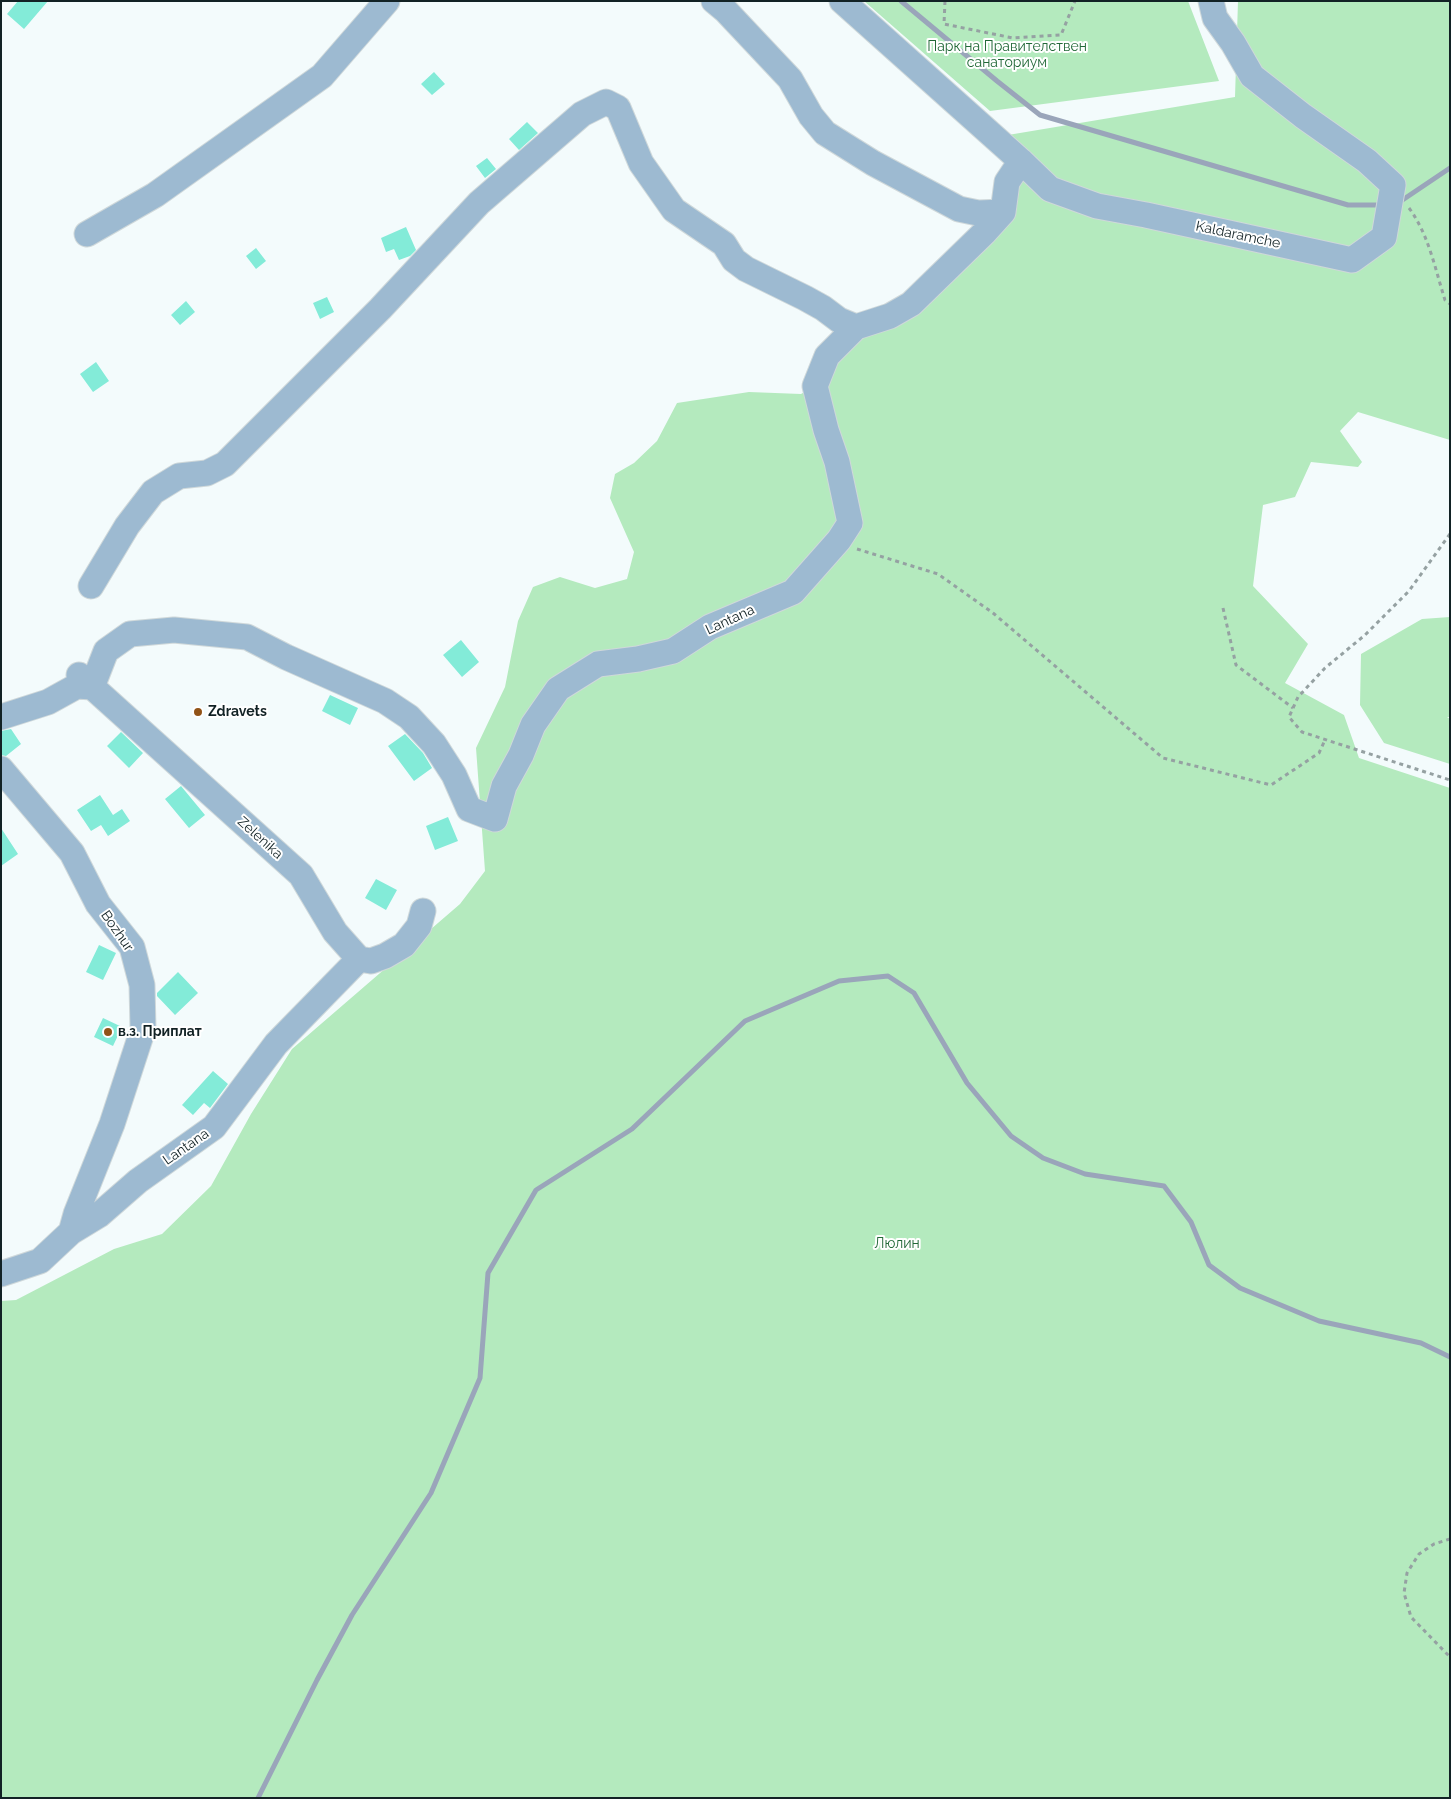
<!DOCTYPE html>
<html>
<head>
<meta charset="utf-8">
<style>
	body { margin:0 }
	#map { position:relative; width:1451px; height:1799px; overflow:hidden; background:#f3fbfc; font-family:Raleway,sans-serif }
	canvas { display:block }
	.frame { position:absolute; inset:0; border:2px solid #122225; pointer-events:none }
</style>
</head>
<body>
<div id="map">
<canvas width="1451" height="1799"></canvas>
<div class="frame"></div>
</div>
<script>
const ctx = document.querySelector('canvas').getContext('2d');
ctx.lineJoin = 'round';
function paint(path, color) { ctx.fillStyle = color; ctx.fill(path, 'evenodd'); }
function strokePath(path, color, width, dash) { ctx.strokeStyle = color; ctx.lineWidth = width; ctx.lineCap = dash ? 'butt' : 'round'; ctx.setLineDash(dash || []); ctx.stroke(path); }
function write(font, color, halo, rows, align = 'center') {
  ctx.font = font + ' Raleway,sans-serif'; ctx.lineWidth = 4; ctx.setLineDash([]); ctx.textBaseline = 'middle'; ctx.strokeStyle = halo; ctx.fillStyle = color; for (const [text, x, y, turn = 0] of rows) {
    ctx.save(); ctx.translate(x, y); ctx.rotate((+turn || 0) * Math.PI / 180); ctx.textAlign = isNaN(turn) ? turn : align; if (halo) ctx.strokeText(text, 0, 0); ctx.fillText(text, 0, 0); ctx.restore();
  }
}
const green = new Path2D(`
	M864 1H1188L1219 81 990 111Z
	M1238 1H1450V440L1358 412 1340 431 1362 462 1358 467 1311 462 1295 497 1263 505 1253 586 1308 644 1285 683 1344 715 1359 758 1450 788V1798H1V1301L16 1300 114 1249 162 1234 211 1186 251 1114 292 1049 460 904 485 871 476 748 505 687 518 621 533 587 560 577 595 588 627 579 634 552 610 498 615 474 634 463 657 441 677 403 749 392 801 394 815 386 851 333 903 315 1003 217 1016 156 1002 136 1235 97Z
	M1450 617V717H1447L1450 719V764L1384 743 1360 705 1361 654 1422 619Z`);
const stream = new Path2D(`
	M901 1 997 81 1040 115 1348 205H1383
	M1398 203 1450 168
	M258 1798 317 1680 352 1615 431 1493 480 1378 488 1273 536 1190 632 1129 745 1021 839 981 888 976 914 993 967 1083 1011 1136 1043 1158 1085 1174 1164 1186 1191 1222 1209 1265 1240 1288 1319 1321 1421 1343 1450 1357`);
const building = new Path2D(`
	M18 1H48L24 29 7 14Z
	M434 72 445 84 432 95 421 84Z
	M527 122 538 133 519 150 509 139Z
	M487 158 496 169 485 178 476 166Z
	M406 227 416 250 410 256 399 260 394 249 386 252 381 238Z
	M256 248 266 261 256 269 246 256Z
	M327 297 334 312 320 319 313 303Z
	M186 301 195 312 180 325 171 315Z
	M96 362 109 381 93 392 80 374Z
	M461 640 479 662 462 677 443 655Z
	M330 695 358 708 350 725 322 711Z
	M11 729 21 744 6 756 1 755V731Z
	M121 732 143 753 129 768 107 746Z
	M405 734 423 753 432 768 414 781 388 746Z
	M181 786 205 815 189 828 165 799Z
	M100 795 113 815 122 809 130 821 108 836 101 825 91 831 77 810Z
	M448 817 458 841 435 850 426 826Z
	M1 828 18 854 1 866Z
	M376 879 397 890 386 910 365 898Z
	M99 945 116 953 103 980 86 972Z
	M178 972 198 993 175 1015 157 996V993Z
	M103 1018 122 1027 113 1046 94 1037Z
	M213 1071 228 1084 210 1108 204 1103 193 1115 182 1105Z`);
const path = new Path2D(`
	M945 1 944 24 1013 38 1061 35 1075 1
	M1409 208C1429 235 1435 269 1445 300L1450 304
	M1450 534 1409 591 1365 635 1325 668 1298 697 1289 717 1302 732 1450 780
	M857 549 938 574 993 613 1163 758 1271 785 1319 753 1325 740
	M1223 608 1236 665 1293 708
	M1450 1539 1434 1544 1419 1554 1407 1573 1404 1593 1411 1617 1450 1657`);
const minor = new Path2D(`
	M714 1 726 11 790 79 811 116 825 133 873 163 959 209 978 213 1003 212
	M842 1 1021 161 1050 189 1097 206 1146 215 1352 260 1384 237 1393 185 1367 161 1303 116 1252 76 1233 43 1215 18 1211 1
	M87 234 155 195 322 76 387 1
	M91 586 127 526 153 492 179 476 207 473 225 464 380 309 479 203 582 114 606 102 618 108 641 163 674 210 724 244 734 260 746 269 805 298 823 308 839 320 856 327
	M79 675 301 875 335 932 359 959 371 961 385 956 404 945 419 926 423 911
	M1 717 48 702 77 686 92 687 106 651 130 634 174 630 247 637 286 657 385 701 409 717 434 744 454 775 469 809 495 819 504 786 521 755 533 725 558 689 598 664 638 659 673 651 710 627 793 592 839 540 850 523 837 462 826 430 815 386 827 356 856 327 890 316 911 304 984 233 1003 212 1007 182 1021 161
	M1 769 72 853 98 904 132 947 142 985 143 1029 112 1124 76 1214 71 1232
	M1 1274 40 1261 71 1232 99 1215 138 1181 214 1127 276 1044 359 959`);
const markers = [
	[198,712,5,"#915317"],
	[108,1032,5,"#915317"]
];
const parkNames = [
	["Парк на Правителствен",1007,47],
	["санаториум",1007,63],
	["Люлин",897,1244]
];
const streetNames = [
	["Kaldaramche",1238,235,12],
	["Lantana",730,620,-25],
	["Zelenika",260,838,42],
	["Bozhur",117,931,55],
	["Lantana",186,1147,-35]
];
const poiNames = [
	["Zdravets",208,712],
	["в.з. Приплат",118,1032]
];
paint(green, '#b4eabe');
strokePath(stream, '#9aa5ba', 5);
paint(building, '#83ebd8');
strokePath(minor, '#cfd8da', 27);
strokePath(path, '#95a1a2', 3, [4, 4]);
strokePath(minor, '#9dbad1', 25);
for (const [x, y, r, color] of markers) { const dot = new Path2D(); dot.arc(x, y, r, 0, 2 * Math.PI); ctx.fillStyle = color; ctx.fill(dot); strokePath(dot, '#fff', 2); }
write('14px', '#216837', '#fff', parkNames);
write('14px', '#122225', '#fff', streetNames);
write('bold 14px', '#122225', '#fff', poiNames, 'left');
</script>
</body>
</html>
